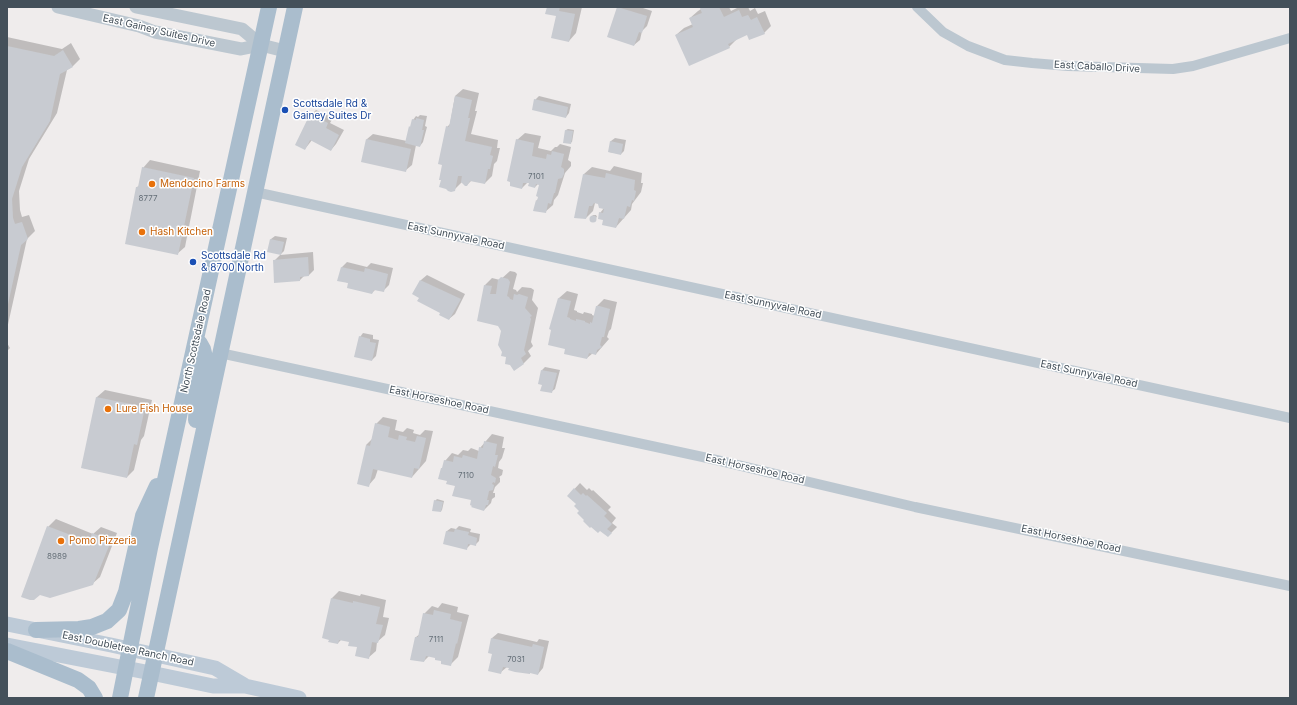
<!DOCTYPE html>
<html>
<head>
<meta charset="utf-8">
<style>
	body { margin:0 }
	#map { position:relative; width:1297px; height:705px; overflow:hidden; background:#efecec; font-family:Inter,sans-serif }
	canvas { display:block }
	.frame { position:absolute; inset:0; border:8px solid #44505a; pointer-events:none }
</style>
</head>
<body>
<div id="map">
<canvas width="1297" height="705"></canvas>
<div class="frame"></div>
</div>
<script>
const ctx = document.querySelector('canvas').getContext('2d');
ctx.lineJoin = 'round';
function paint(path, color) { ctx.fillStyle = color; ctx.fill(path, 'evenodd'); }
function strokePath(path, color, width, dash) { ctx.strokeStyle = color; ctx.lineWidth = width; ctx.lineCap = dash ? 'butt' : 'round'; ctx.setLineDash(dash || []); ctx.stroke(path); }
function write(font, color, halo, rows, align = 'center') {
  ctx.font = font + ' Inter,sans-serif'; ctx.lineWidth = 3; ctx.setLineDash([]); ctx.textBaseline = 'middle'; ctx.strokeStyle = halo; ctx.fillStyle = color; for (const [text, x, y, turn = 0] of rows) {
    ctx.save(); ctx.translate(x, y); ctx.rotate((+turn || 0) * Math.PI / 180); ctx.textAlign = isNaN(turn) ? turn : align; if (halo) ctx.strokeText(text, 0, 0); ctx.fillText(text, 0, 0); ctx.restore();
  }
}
const shadow = new Path2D(`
	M547 7H582L576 33 569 41 557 16Z
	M618 7H640L652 11 647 26 642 31 640 40 634 45 609 37Z
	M702 7H729L731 11 739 7H748L750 11 755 8 758 14 765 11 771 26 764 33 748 34 737 39 729 47 689 64 676 35 684 28 693 24 690 18 698 11 701 9Z
	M7 37 62 49 71 43 80 59 73 66 67 70 57 113 29 159 19 191 20 210 22 217 29 215 35 231 27 239 7 329Z
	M463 89 479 93 475 111H477L471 134 498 140 497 148H500L497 161 494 164 492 176 485 183 472 180 467 185 462 182 454 190 443 164 447 127 450 124 455 96Z
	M539 96 571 104 569 113 566 117 535 100Z
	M316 110 333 118 330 123 344 130 336 144 331 150 312 140 305 149 311 115Z
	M420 115 427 116 425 126 427 127 423 142 420 146 416 145 412 165 406 170 362 161 367 139 373 134 407 141 413 120 416 116 418 117Z
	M568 129 574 130 572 142 570 143 566 130Z
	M525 133 541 136 538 148 551 151 555 147H557L560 144 571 147 568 160 571 162V166L565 173 558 195 554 200 553 205 545 212 536 201 539 198 540 184H538L535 187 530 182H528L522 188 517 140Z
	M615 138 626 140 624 151 621 154 609 152 611 141Z
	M150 160 200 171 185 247 177 254 137 187 140 185 143 168Z
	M614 166 642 173 641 183H643L641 192 632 204 631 210 616 227 600 213 604 208 599 203H595L593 211 586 218 575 217 584 174 592 167 610 171Z
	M593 215H596L597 217 592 221 590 219Z
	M275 236 287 238 284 251 280 255 313 252 314 270 309 275H305L300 280 274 261 281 254 268 251 271 239Z
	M347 262 367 267 371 263 393 268 389 285 383 291 376 289 372 293 349 283 339 280 342 267Z
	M510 271 515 272 517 274 513 289 516 290 517 292 522 287 531 288 534 290 532 300 538 308 531 342 533 346 528 351 531 356 524 363 514 369 507 356 502 331 485 285 492 278 500 280Z
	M427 275 465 294 455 314 449 319 421 297 414 294 421 280Z
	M567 291 578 294 574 310 577 311V312L583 314 584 312 592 314V315L595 316 597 306 604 299 617 302 611 329 609 331 607 337 609 339 596 354 593 353 587 358 566 349 559 298Z
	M363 333 373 335V339L379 340 376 356 372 360 360 337Z
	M7 343 10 348 7 351Z
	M545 367 560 370 555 389 551 392 542 370Z
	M105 390 152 400 144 436 141 440 134 470 127 477 83 468 97 397Z
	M383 417 397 420 395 430 403 432 407 428 414 430 413 433 420 435 425 430 433 431 426 461 412 477 378 469 375 478 368 486 366 445 372 439 376 424Z
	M492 434 504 437 502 448H505L502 458 499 462 498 468 503 470 502 475 499 477 500 478V482L495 487 493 493H495V497L492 499 491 503 484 510 456 485 444 466 445 461 452 453 458 455 463 450 468 451 471 448 479 451 480 448Z
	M580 483 587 490 589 488 592 491 593 490 611 507 608 510 616 518 612 523 617 527 608 536 586 520 577 504 568 496Z
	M437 499 444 501 442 510 441 511 435 501Z
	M56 519 93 534 101 527 117 533 100 577 92 584 48 527Z
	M459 526 471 529 470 532 480 534 479 541 475 545 471 544 467 548 444 543 447 531 451 528 456 529Z
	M339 591 360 596 361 594 386 600 383 617 389 618 385 635 377 642 376 651 368 658 358 647 350 641 342 639 338 643 332 598Z
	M442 603 458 607 457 612 469 615 458 657 450 665 436 657 429 656 424 661 416 637 420 634 424 614 432 606 438 608Z
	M498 633 537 642 539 639 549 641 543 668 538 674 507 667 501 672 493 653 492 638Z`);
const building = new Path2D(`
	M547 7H560L559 11 575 14 569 42 551 38 556 16 545 14Z
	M617 7 647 16 642 33 639 32 634 46 607 37Z
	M702 7H719L724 17 739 10 742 17 748 15 751 20 757 17 765 34 749 40 747 35 728 44 730 48 689 66 675 35 693 27 689 18 702 13 700 8Z
	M7 46 54 56 63 50 73 67 60 74 50 121 22 167 12 199 13 218 15 224 22 222 28 239 21 245 8 304Z
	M455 96 472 100 468 118H470L465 141 492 147 490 155 493 156 490 169H488L485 184 470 181 467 186H465L461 182 462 176H458L455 191 451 192 448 191 446 189 439 187 441 180H439L442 165 438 164 446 126 449 127Z
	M534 99 568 107 566 118 532 110Z
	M310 114 328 123 326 128 339 135 331 151 310 140 305 150 295 145Z
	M416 118 424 120 422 130H424L420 147 405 143 409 126 410 127 412 119 416 120Z
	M565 130 573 131 571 144 563 143Z
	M366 139 411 149 406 172 361 162Z
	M516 139 534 143 532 156 546 159 547 154 551 155 552 151 564 154 561 167 564 169V174L562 178 558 179 555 193H554L551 204 548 203 546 213 533 211 536 200 537 201 538 197 536 196 539 185 536 184 535 188 528 186 529 183H523L522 189 510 186V182L507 181Z
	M610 141 623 144 621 155 608 152Z
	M142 167 194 178 178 255 125 244 136 187H138Z
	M606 173 635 180 634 190 636 191 634 201 632 200 630 207 627 206 624 219 619 218 616 228 602 225 603 220 598 219 599 212 603 213 604 209 599 208 598 204 594 203 592 206H589L586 219 574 218 583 174 605 178Z
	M589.5 219a3.5 3.5 0 1 1 7 0a3.5 3.5 0 1 1-7 0Z
	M270 239 284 242 281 255 267 252Z
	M308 257 309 276 300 277V281L274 283 273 260Z
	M341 267 364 272 365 268 388 274 384 292 374 290 372 294 347 288 348 283 337 281Z
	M501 277 508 279 510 282 507 296 509 297 510 299 513 300 514 294 517 295 519 294 528 297 525 308 532 316 530 317 531 319 524 350 526 354 521 358 524 364 514 371 510 365 505 364 506 357 501 356 502 352 498 345 501 331 498 326 477 321 484 285 492 286 490 294H496L498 280Z
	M420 280 461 299 449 320 439 315 440 313 417 301 419 298 412 294Z
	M558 298 571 301 567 317 570 318V319L576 321V319L585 321V322L590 324V322L592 323 596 306H599L610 309 604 337H602L600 345 602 347 597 350 596 355 589 353 587 359 564 354 565 349 548 345 551 330 549 329Z
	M359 336 370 339V342L376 343 372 361 354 357Z
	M541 370 557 373 552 393 540 391 542 385 538 384Z
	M96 397 145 407 137 445 134 444 127 478 81 468Z
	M375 423 390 427 388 437 398 440 399 435 407 437 406 440 415 442 417 436 426 438 419 469 414 468 412 478 373 469 369 487 357 484 366 445 370 446Z
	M484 441 497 444 495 455H498L495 467 493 466 491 475 496 478 495 483 493 482 492 484 494 485 493 490 489 491 487 500H489L488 505H486L484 511 471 507 472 506 470 505 471 500 452 496 455 486 446 484 447 481 438 479 441 468H442L444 460 453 462 454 456 462 458 463 455 477 459 479 447 483 448Z
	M574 488 581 495 583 493 586 496 587 495 607 513 604 516 612 524 607 529 612 533 608 537 600 531 598 533 591 527 590 528 583 521 584 520 577 513 579 511 574 506 576 504 567 496Z
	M434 500 443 502 441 512 432 511Z
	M47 526 89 542 92 533 111 541 93 585 50 598 40 595 34 600H30L21 597Z
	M455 529 469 532 468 535 477 538 476 546 468 544 467 550 443 544 446 531 454 532Z
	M331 598 353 603V601L380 607 376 624 383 625 378 643 372 642 369 659 355 656 357 647 348 646 349 642 339 640 338 644 328 642 329 640 322 638Z
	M434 610 451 614 450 619 462 622 457 644 456 643 451 666 441 664V661L435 660V658L426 656 424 662 410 660 415 637H418L423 613 433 615Z
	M491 638 532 647 533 644 544 647 538 675 530 673V674L515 672 508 670 509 668 503 667 501 674 488 671 492 654 488 653Z`);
const minor = new Path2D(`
	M917 7 943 32 968 46 1005 60 1032 63 1068 66 1173 69 1193 66 1290 38
	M255 192 1290 418
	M220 353 712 459 915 507 1290 586`);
const tertiary = new Path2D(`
	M58 7 139 26 155 32 241 49 261 45 285 51
	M136 7 242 29 261 45`);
const secondary = new Path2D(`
	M7 624 111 645 215 668 244 685
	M7 645 151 673 213 686H245L299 698`);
const primary = new Path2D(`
	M196 339C199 342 201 345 203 349 210 369 196 399 196 420
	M36 630 79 629 92 627 107 621 119 610 126 592 143 516 157 486
	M7 651 78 680 89 688 95 698
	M120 698 150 548 269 7
	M146 698 295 7`);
const markers = [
	[285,110,4,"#1a4fb4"],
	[152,184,4,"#e8710a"],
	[142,232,4,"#e8710a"],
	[193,262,4,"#1a4fb4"],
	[108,409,4,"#e8710a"],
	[61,541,4,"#e8710a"]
];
const numberNames = [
	["7101",536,177],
	["8777",148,199],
	["7110",466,476],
	["8989",57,557],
	["7111",436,640],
	["7031",516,660]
];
const streetNames = [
	["East Gainey Suites Drive",159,31,13],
	["East Caballo Drive",1097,67,3],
	["East Sunnyvale Road",456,236,12],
	["East Sunnyvale Road",773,305,12],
	["North Scottsdale Road",196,341,-77],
	["East Sunnyvale Road",1089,374,12],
	["East Horseshoe Road",439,400,12],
	["East Horseshoe Road",755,469,13],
	["East Horseshoe Road",1071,539,12],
	["East Doubletree Ranch Road",128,649,12]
];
const transitNames = [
	["Scottsdale Rd &",293,104],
	["Gainey Suites Dr",293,116],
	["Scottsdale Rd",201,256],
	["& 8700 North",201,268]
];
const foodNames = [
	["Mendocino Farms",160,184],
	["Hash Kitchen",150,232],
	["Lure Fish House",116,409],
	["Pomo Pizzeria",69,541]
];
paint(shadow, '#0003');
paint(building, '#c8cbd1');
strokePath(minor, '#bcc7d0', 10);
strokePath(tertiary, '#bcc7d0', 13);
strokePath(secondary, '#bdcad7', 15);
strokePath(primary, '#aabdcd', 16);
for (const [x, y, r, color] of markers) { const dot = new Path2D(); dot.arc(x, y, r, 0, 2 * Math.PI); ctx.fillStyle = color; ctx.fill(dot); strokePath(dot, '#fff', 1.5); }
write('8px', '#656f78', null, numberNames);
write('10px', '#44505a', '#fff', streetNames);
write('10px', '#164399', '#fff', transitNames, 'left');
write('10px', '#c56008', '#fff', foodNames, 'left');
</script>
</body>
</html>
